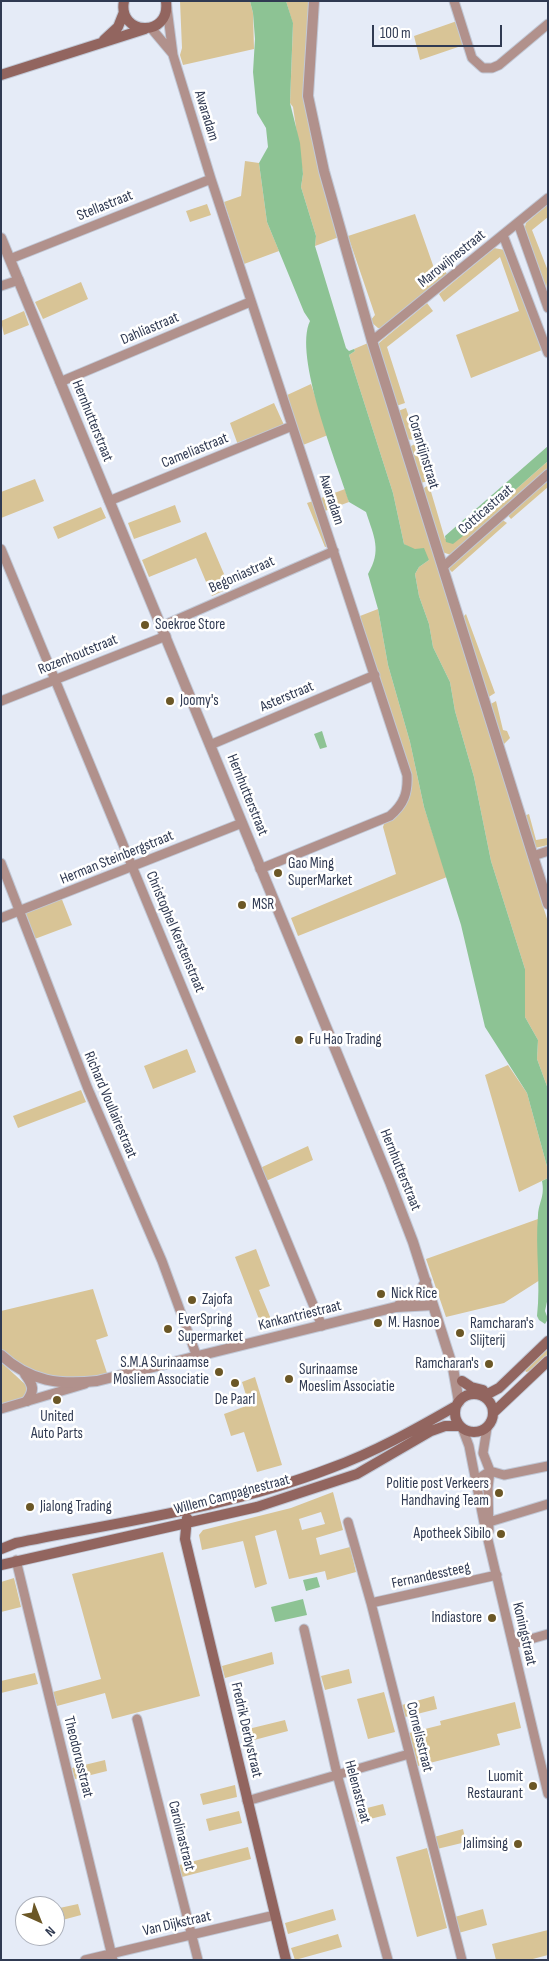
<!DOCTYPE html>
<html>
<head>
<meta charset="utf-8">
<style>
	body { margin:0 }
	#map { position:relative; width:549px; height:1961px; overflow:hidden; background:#e5ebf7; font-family:"Sofia Sans Condensed",sans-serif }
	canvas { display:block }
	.frame { position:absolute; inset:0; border:2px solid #303a52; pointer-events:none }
	.north { position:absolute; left:15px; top:1896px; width:50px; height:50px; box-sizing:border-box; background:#fff; border:1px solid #acb0ba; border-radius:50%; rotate:136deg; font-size:14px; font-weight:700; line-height:20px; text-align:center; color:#303a52 }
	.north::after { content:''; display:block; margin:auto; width:18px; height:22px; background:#6b5726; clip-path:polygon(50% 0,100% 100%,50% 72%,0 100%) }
	.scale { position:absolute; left:372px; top:25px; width:130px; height:22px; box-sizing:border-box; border:2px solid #303a52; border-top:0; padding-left:6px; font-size:15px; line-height:18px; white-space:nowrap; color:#303a52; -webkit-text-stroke:4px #fff; paint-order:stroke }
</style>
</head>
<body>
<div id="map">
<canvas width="549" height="1961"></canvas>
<div class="frame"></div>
<div class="north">N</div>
<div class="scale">100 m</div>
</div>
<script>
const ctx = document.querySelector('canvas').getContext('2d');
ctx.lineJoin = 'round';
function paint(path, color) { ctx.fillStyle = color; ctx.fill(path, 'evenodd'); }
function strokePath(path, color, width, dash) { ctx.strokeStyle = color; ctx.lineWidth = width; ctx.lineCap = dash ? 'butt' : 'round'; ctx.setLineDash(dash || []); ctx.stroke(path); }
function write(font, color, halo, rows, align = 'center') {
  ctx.font = font + ' "Sofia Sans Condensed",sans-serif'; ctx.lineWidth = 5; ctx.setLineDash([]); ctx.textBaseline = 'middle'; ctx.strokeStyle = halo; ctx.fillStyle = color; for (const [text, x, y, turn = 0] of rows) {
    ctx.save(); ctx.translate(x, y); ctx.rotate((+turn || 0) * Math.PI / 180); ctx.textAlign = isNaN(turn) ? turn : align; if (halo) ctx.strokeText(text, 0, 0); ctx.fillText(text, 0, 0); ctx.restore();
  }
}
const green = new Path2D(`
	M180 1H250L253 13 254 49 183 65 180 55 182 48Z
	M286 1H311L304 88 339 237 315 246 316 236 301 187 303 174 293 107 290 103 293 24Z
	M457 21 464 45 420 60 414 36Z
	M245 161 259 163 267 222 279 251 244 264 224 202 241 196Z
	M207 204 211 215 190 222 186 211Z
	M548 204V217L532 230 548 271 546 293 524 230 526 223Z
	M415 214 434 268 440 264 447 274 382 328H378L370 321 375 315 348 236Z
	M494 248 505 250 542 350 471 378 456 335 519 311 500 257 444 302 439 294Z
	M81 282 88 299 43 319 35 302Z
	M427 303 433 311 387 347 405 403 396 406 378 352 379 343Z
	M24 311 29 325 4 335 1 321Z
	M368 343 548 922V1089L537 1059 538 1040 525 1017V969L491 861 474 777 455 711 450 682 433 647 429 624 419 596 415 574 419 567 429 560 404 544 393 493 349 355 355 351 354 349Z
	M311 384 328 435 303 445 285 396Z
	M274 403 284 425 238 445 230 423Z
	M406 408 416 439 407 440 398 411Z
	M417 443 429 481 420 483 409 447Z
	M548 461V471L451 555 442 552 422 489 429 485 445 539 463 536Z
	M35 479 44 501 1 518V492Z
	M546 479 548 487 511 519 506 513Z
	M345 489 349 502 325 511 321 498Z
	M313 501 330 546 325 547 307 503Z
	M175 505 181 522 134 539 128 523Z
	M101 507 106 518 58 539 53 527Z
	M501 519 507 523 452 572 449 569 451 562Z
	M206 532 230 588 212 596 196 558 149 577 142 560Z
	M378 609 388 665 410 742 424 807 447 877 298 936 291 918 396 874 383 827 385 821 408 795 377 672 360 616Z
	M466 614 495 693 487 698 462 618Z
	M496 701 503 730 507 731 510 738 501 747 489 705Z
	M529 814 536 840 548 838V845L535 848 524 816Z
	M61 897 72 925 32 940 24 913Z
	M187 1049 196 1072 153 1089 144 1066Z
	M508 1065 527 1093 548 1170V1178L519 1192 485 1075Z
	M81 1090 86 1102 18 1128 13 1116Z
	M308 1146 313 1160 266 1181 260 1168Z
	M538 1219 540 1280 504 1303 446 1317 426 1259Z
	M256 1249 270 1286 259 1290 273 1324 262 1327 235 1257Z
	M93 1289 108 1336 96 1340 107 1373 73 1381 36 1374 1 1350V1311Z
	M548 1347V1355L531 1371 526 1372 525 1370Z
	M1 1362 28 1387 27 1396 1 1405Z
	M255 1377 282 1465 257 1472 244 1432 231 1436 224 1414 249 1405 242 1382Z
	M333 1492 343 1530 316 1538 320 1555 350 1547 356 1572 327 1580 325 1571 289 1579 276 1530 255 1536 267 1584 255 1588 243 1541 202 1550 199 1535 203 1530 291 1508ZM321 1512 325 1524 302 1530 299 1519Z
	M163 1552 200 1696 112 1719 105 1693 57 1706 53 1692 101 1679 72 1574Z
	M14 1578 21 1607 1 1612V1582Z
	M272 1652 274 1664 225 1678 222 1666Z
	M349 1669 352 1683 325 1690 321 1676Z
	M35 1673 38 1684 1 1693V1681Z
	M384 1692 395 1732 368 1739 357 1699Z
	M434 1696 437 1709 405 1717 402 1705Z
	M515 1702 521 1728 497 1734 500 1745 418 1766 409 1733 441 1725 440 1721Z
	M285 1720 288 1731 243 1743 240 1731Z
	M105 1760 107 1771 75 1779 72 1768Z
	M235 1785 237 1797 203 1805 200 1794Z
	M383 1804 386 1815 358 1822 355 1811Z
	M239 1811 242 1823 209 1831 206 1819Z
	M463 1829 466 1842 437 1849 434 1837Z
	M248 1847 251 1859 182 1877 179 1865Z
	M427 1848 447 1928 417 1937 396 1857Z
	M78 1904 81 1915 55 1922V1909Z
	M333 1909 336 1920 288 1934 285 1923Z
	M483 1909 487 1925 455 1934 451 1918Z
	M548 1930V1955L529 1960H496L492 1944Z
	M338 1934 342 1947 295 1960 291 1948Z`);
const water = new Path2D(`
	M250 1H286L293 23 290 103 300 143 303 174 301 187 316 236 315 246 346 348 349 351 354 349 355 351 349 355 393 493 404 544 415 549 424 548 429 560 419 567 415 574 419 596 429 624 433 647 450 682 455 711 474 777 491 861 525 969V1017L538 1040 537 1059 548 1089V1170L527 1093 485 1027 461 925 424 807 410 742 388 665 378 609 368 574C382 550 374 537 366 512L349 502C337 463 293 356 310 321L304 312 267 222 259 163 268 147 266 128 257 113 253 72 255 39 253 13Z
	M548 446V461L463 536 453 544 446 542 445 536Z
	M322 731 327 747 320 749 314 734Z
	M548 1178V1297L545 1311 548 1319 545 1324 539 1320 537 1316C541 1282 535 1249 538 1215 539 1201 545 1197 542 1181Z
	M317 1577 320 1587 306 1591 303 1580Z
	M303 1599 307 1615 275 1622 271 1607Z`);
const minor = new Path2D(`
	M454 1 472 58 483 68H492L499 65 548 24
	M167 8 173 55 211 179 407 775C408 793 404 804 390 816L260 869
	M151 28 172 53
	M518 223 548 308
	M503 235 548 353
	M10 259 211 179
	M1 286 19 280
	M372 341 548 198
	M60 382 250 302
	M109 501 292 426
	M1 549 322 1326
	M443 567 548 474
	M162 626 334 551
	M1 701 166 636
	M210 745 375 675
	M533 856 548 851
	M1 863 88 1089 162 1261 197 1357
	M1 918 242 823
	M1 1409 85 1384
	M487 1428 483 1453 490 1471 488 1488 489 1531
	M463 1430 469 1446 484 1523 548 1794
	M475 1484 478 1479 490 1471 504 1475 548 1466
	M348 1522 371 1603 462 1960
	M486 1523 548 1504
	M16 1560 113 1960
	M371 1603 497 1575
	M304 1629 337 1774 388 1960
	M513 1644 548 1634
	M137 1719 198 1960
	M247 1801 409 1754
	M85 1960 275 1915`);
const tertiary = new Path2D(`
	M314 1 308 96 324 171 372 341 548 904
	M1 238 390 1182 413 1242 453 1368 459 1402
	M399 1305 418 1295 426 1281
	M1 1355C30 1382 60 1385 97 1381L396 1307 433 1305
	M25 1374C33 1385 35 1390 27 1401`);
const secondary = new Path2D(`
	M124 1C117 35 171 39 166 1
	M104 40 118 27 124 12
	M1 75 145 29
	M462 1381 471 1387 483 1390
	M455 1413a19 19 0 1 1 38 0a19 19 0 1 1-38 0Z
	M484 1396 499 1388 548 1341
	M494 1412 548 1361
	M187 1518 185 1539 286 1960
	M1 1549 16 1543C120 1522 230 1507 331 1468 375 1452 416 1429 456 1406
	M1 1565 257 1507 357 1474 431 1431 445 1426H459`);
const markers = [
	[145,625,5,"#6b5726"],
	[170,701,5,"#6b5726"],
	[278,873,5,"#6b5726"],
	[242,905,5,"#6b5726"],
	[299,1040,5,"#6b5726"],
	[381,1294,5,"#6b5726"],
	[192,1300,5,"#6b5726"],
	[378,1323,5,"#6b5726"],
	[168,1329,5,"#6b5726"],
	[460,1333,5,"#6b5726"],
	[489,1364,5,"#6b5726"],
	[219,1372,5,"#6b5726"],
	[289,1379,5,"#6b5726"],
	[235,1383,5,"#6b5726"],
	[57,1400,5,"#6b5726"],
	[499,1493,5,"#6b5726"],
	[30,1507,5,"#6b5726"],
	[501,1534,5,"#6b5726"],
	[492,1618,5,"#6b5726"],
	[533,1786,5,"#6b5726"],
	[518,1844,5,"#6b5726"]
];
const streetNames = [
	["Awaradam",206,116,73],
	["Stellastraat",105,206,-22],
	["Marowijnestraat",452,259,-39],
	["Dahliastraat",150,329,-23],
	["Hernhutterstraat",92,421,68],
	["Cameliastraat",195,451,-22],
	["Corantijnstraat",423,452,73],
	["Awaradam",331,500,72],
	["Cotticastraat",486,510,-41],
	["Begoniastraat",242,575,-24],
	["Rozenhoutstraat",78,655,-22],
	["Asterstraat",287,697,-23],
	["Hernhutterstraat",247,795,68],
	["Herman Steinbergstraat",117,858,-22],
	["Christophel Kerstenstraat",175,932,67],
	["Richard Voullairestraat",110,1105,67],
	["Hernhutterstraat",400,1170,68],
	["Kankantriestraat",300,1316,-14],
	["Willem Campagnestraat",232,1495,-15],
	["Fernandessteeg",431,1576,-12],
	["Koningstraat",524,1634,77],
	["Fredrik Derbystraat",246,1730,77],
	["Cornelisstraat",419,1737,76],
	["Theodorusstraat",78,1757,76],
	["Helenastraat",357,1792,75],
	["Carolinastraat",181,1836,76],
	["Van Dijkstraat",177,1924,-13]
];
const poiNames = [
	["Soekroe Store",155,625],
	["Joomy's",180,701],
	["Gao Ming",288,864],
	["SuperMarket",288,881],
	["MSR",252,905],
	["Fu Hao Trading",309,1040],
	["Nick Rice",391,1294],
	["Zajofa",202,1300],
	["EverSpring",178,1320],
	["Supermarket",178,1337],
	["M. Hasnoe",388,1323],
	["Ramcharan's",470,1324],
	["Slijterij",470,1341],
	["S.M.A Surinaamse",209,1363,"right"],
	["Mosliem Associatie",209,1380,"right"],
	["Ramcharan's",479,1364,"right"],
	["Surinaamse",299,1370],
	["Moeslim Associatie",299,1387],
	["De Paarl",235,1400,"center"],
	["United",57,1417,"center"],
	["Auto Parts",57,1434,"center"],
	["Politie post Verkeers",489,1484,"right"],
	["Handhaving Team",489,1501,"right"],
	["Jialong Trading",40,1507],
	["Apotheek Sibilo",491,1534,"right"],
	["Indiastore",482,1618,"right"],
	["Luomit",523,1777,"right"],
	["Restaurant",523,1794,"right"],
	["Jalimsing",508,1844,"right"]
];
paint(green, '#d8c496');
paint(water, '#8dc394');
strokePath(minor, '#c1c8d6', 11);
strokePath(tertiary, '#c1c8d6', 12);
strokePath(secondary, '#c1c8d6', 12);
strokePath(minor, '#b1918c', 9);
strokePath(tertiary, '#b1918c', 10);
strokePath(secondary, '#92655f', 10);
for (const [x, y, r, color] of markers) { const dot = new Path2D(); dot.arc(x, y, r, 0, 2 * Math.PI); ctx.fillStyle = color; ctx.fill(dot); strokePath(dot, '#fff', 2); }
write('15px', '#303a52', '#fff', streetNames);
write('15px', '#303a52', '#fff', poiNames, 'left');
</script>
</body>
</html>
